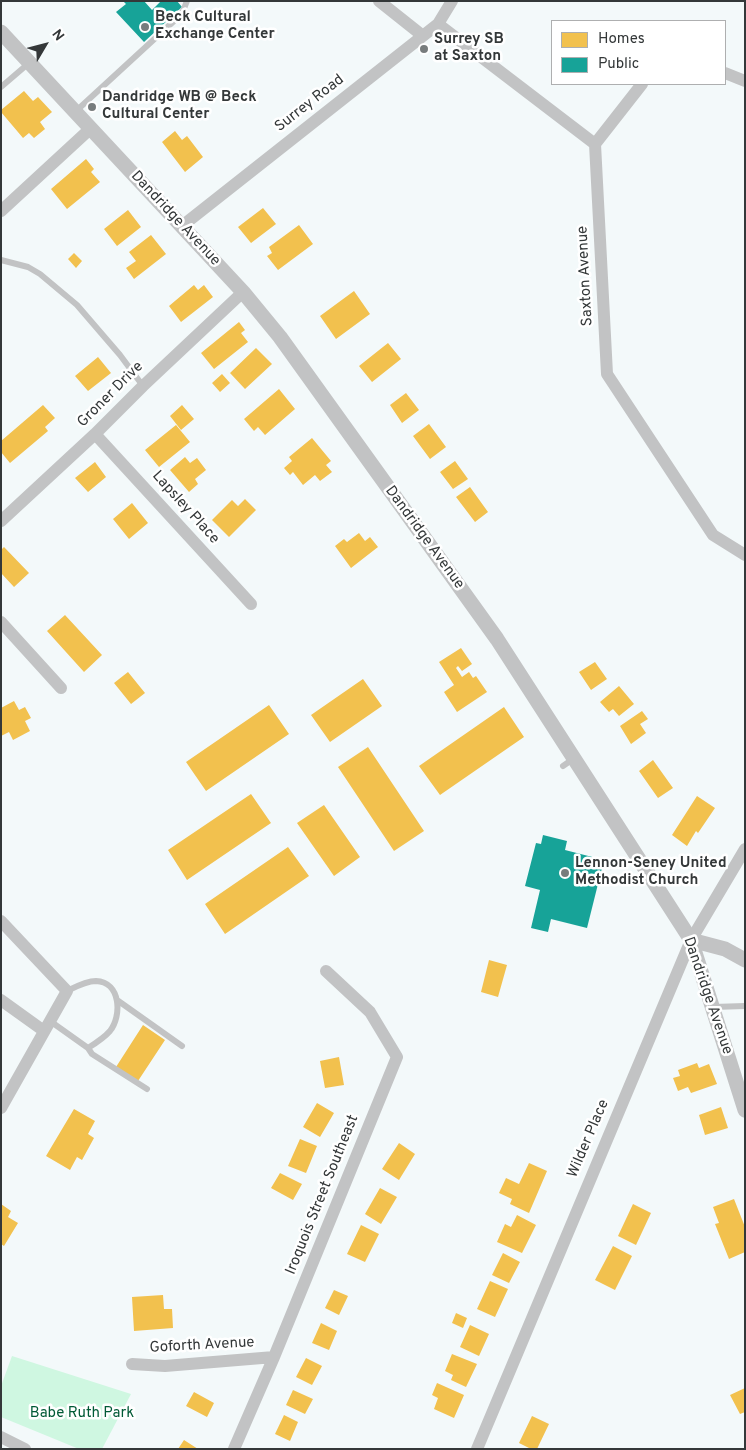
<!DOCTYPE html>
<html>
<head>
<meta charset="utf-8">
<style>
	body { margin:0 }
	#map { position:relative; width:746px; height:1450px; overflow:hidden; background:#f3f9fa; font-family:Overpass,sans-serif }
	canvas { display:block }
	.frame { position:absolute; inset:0; border:2px solid #343839; pointer-events:none }
	.legend { position:absolute; left:551px; top:20px; width:175px; height:65px; box-sizing:border-box; background:#fff; border:1px solid #aeafb0; margin:0; padding:6px 9px; list-style:none; font-size:15px; color:#343839 }
	.legend li { display:flex; align-items:center; gap:10px; height:25px }
	.legend b { width:25px; border:1px solid #aeafb0 }
	.north { position:absolute; left:20px; top:20px; width:50px; height:50px; -webkit-text-stroke:4px #fff; paint-order:stroke; rotate:53deg; font-size:14px; font-weight:700; line-height:20px; text-align:center; color:#343839 }
	.north::after { content:''; display:block; margin:auto; width:18px; height:22px; background:#343839; clip-path:polygon(50% 0,100% 100%,50% 72%,0 100%) }
</style>
</head>
<body>
<div id="map">
<canvas width="746" height="1450"></canvas>
<div class="frame"></div>
<ul class="legend">
<li><b style="height:14px;background:#f2c14e"></b>Homes</li>
<li><b style="height:14px;background:#17a398"></b>Public</li>
</ul>
<div class="north">N</div>
</div>
<script>
const ctx = document.querySelector('canvas').getContext('2d');
ctx.lineJoin = 'round';
function paint(path, color) { ctx.fillStyle = color; ctx.fill(path, 'evenodd'); }
function strokePath(path, color, width, dash) { ctx.strokeStyle = color; ctx.lineWidth = width; ctx.lineCap = dash ? 'butt' : 'round'; ctx.setLineDash(dash || []); ctx.stroke(path); }
function write(font, color, halo, rows, align = 'center') {
  ctx.font = font + ' Overpass,sans-serif'; ctx.lineWidth = 5; ctx.setLineDash([]); ctx.textBaseline = 'middle'; ctx.strokeStyle = halo; ctx.fillStyle = color; for (const [text, x, y, turn = 0] of rows) {
    ctx.save(); ctx.translate(x, y); ctx.rotate((+turn || 0) * Math.PI / 180); ctx.textAlign = isNaN(turn) ? turn : align; if (halo) ctx.strokeText(text, 0, 0); ctx.fillText(text, 0, 0); ctx.restore();
  }
}
const green = new Path2D(`
	M12 1356 131 1394 102 1449H79L1 1417V1386Z`);
const homes = new Path2D(`
	M24 91 33 101 38 97 52 112 40 122 45 129 34 138 29 133 23 138 1 112V110Z
	M175 131 182 140 187 136 203 157 185 172 162 142Z
	M86 159 94 169 91 172 100 182 67 209 51 189Z
	M263 208 276 224 251 243 238 227Z
	M128 210 141 227 117 246 104 229Z
	M299 225 313 244 278 270 267 256 272 253 269 247Z
	M151 235 166 254 134 279 126 268 136 261 129 252Z
	M74 253 82 261 76 268 68 259Z
	M194 285 198 290 204 285 213 297 181 322 169 306Z
	M354 291 370 314 336 339 320 316Z
	M239 322 245 330 241 333 248 342 214 369 201 353Z
	M388 343 401 359 372 382 359 366Z
	M256 348 272 364 245 389 230 373Z
	M98 357 111 373 88 391 75 376Z
	M222 374 230 383 220 392 212 383Z
	M279 389 295 409 265 435 258 427 254 431 244 419Z
	M406 393 419 410 402 423 390 405Z
	M43 405 55 418 45 427 48 431 10 463 1 452V441Z
	M182 405 194 419 181 430 170 416Z
	M429 424 446 447 430 459 413 436Z
	M176 425 190 442 159 467 145 450Z
	M312 438 331 461 326 465 332 472 320 481 315 475 303 485 293 472 290 475 284 468 292 461 289 457Z
	M185 457 190 463 197 458 206 470 195 479 198 484 189 492 170 470Z
	M455 461 468 479 453 489 440 472Z
	M95 462 106 477 88 492 75 478Z
	M470 487 488 512 475 522 456 497Z
	M245 499 256 510 229 537 212 520 232 500 238 506Z
	M132 503 148 523 129 539 113 519Z
	M359 533 365 541 370 537 378 547 351 568 335 546 344 539 347 542Z
	M4 547 29 573 14 587 1 573V550Z
	M65 615 102 655 84 672 47 631Z
	M461 648 472 664 462 671 458 666 456 668 462 677 469 672 473 678 476 676 487 692 457 712 444 692 454 685 439 662Z
	M595 662 607 679 591 690 579 672Z
	M128 672 145 693 131 704 114 683Z
	M363 679 382 706 330 742 311 715Z
	M619 686 634 704 619 716 613 709 609 712 600 702Z
	M14 701 19 710 25 707 31 718 25 721 30 731 13 740 9 732 1 736V708Z
	M269 705 289 734 206 791 186 762Z
	M504 707 524 737 440 795 419 766Z
	M642 711 648 719 640 724 646 733 631 744 620 726Z
	M368 747 424 831 394 851 338 767Z
	M653 760 673 788 658 798 639 771Z
	M251 794 271 823 187 880 168 850Z
	M697 796 715 808 698 833 696 831 687 846 672 835Z
	M324 805 360 857 334 876 297 823Z
	M288 847 309 876 225 934 205 904Z
	M489 960 507 965 498 997 481 992Z
	M143 1025 165 1040 138 1081 116 1067Z
	M339 1057 344 1085 325 1088 320 1061Z
	M697 1063 699 1068 709 1064 717 1084 691 1093 688 1087 678 1091 673 1078 680 1076 678 1070Z
	M317 1103 334 1113 320 1137 303 1127Z
	M721 1107 728 1128 705 1135 699 1115Z
	M74 1109 95 1121 88 1134 94 1138 82 1160 77 1157 70 1170 46 1156Z
	M300 1139 317 1146 306 1173 288 1166Z
	M399 1143 415 1154 399 1180 382 1169Z
	M529 1163 547 1171 529 1213 510 1204 512 1199 499 1193 506 1178 519 1184Z
	M280 1173 302 1184 293 1200 271 1188Z
	M380 1188 397 1197 381 1224 365 1214Z
	M734 1199 745 1227V1252L729 1259 715 1224 719 1223 713 1207Z
	M1 1204 11 1211 8 1217 18 1223 4 1246 1 1244Z
	M633 1204 651 1213 636 1245 618 1236Z
	M517 1215 536 1225 522 1253 497 1242 505 1224 511 1227Z
	M361 1225 379 1234 365 1262 347 1254Z
	M613 1246 632 1256 615 1290 595 1280Z
	M503 1253 520 1262 509 1283 492 1275Z
	M490 1281 508 1289 495 1317 477 1309Z
	M334 1290 348 1296 339 1315 325 1308Z
	M163 1295 164 1309H172L173 1328 134 1331 132 1297Z
	M456 1313 467 1318 463 1328 452 1323Z
	M321 1323 337 1331 329 1350 312 1343Z
	M470 1325 489 1334 479 1356 460 1347Z
	M452 1354 477 1364 466 1387 451 1380 453 1375 445 1371Z
	M306 1358 322 1366 312 1385 296 1377Z
	M437 1383 464 1395 454 1418 434 1409 438 1398 432 1395Z
	M745 1388V1412L740 1414 730 1395Z
	M293 1390 313 1399 305 1414 286 1405Z
	M194 1392 214 1403 207 1417 186 1406Z
	M284 1415 298 1422 290 1441 275 1434Z
	M532 1416 549 1424 537 1449H531L519 1443Z
	M184 1440 198 1449H178Z`);
const public = new Path2D(`
	M123 1H144L152 10 161 1H177L182 7 144 42 116 12 126 4Z
	M543 835 567 841 565 850 604 860 587 928 551 919 548 932 531 928 540 890 525 886 536 843 541 844Z`);
const service = new Path2D(`
	M1 87 29 63
	M75 112 174 21 183 11 187 1
	M1 260 28 267 40 274 77 305 120 355 143 386
	M563 766 573 759
	M117 1000 182 1046
	M713 1007 745 1006
	M50 1021 88 1048C96 1043 104 1038 110 1031 122 1016 121 982 96 981 86 981 75 987 67 991
	M88 1048 92 1054 147 1089`);
const minor = new Path2D(`
	M379 1 423 36
	M438 24 595 144 607 374 713 535 745 555
	M725 73 745 81
	M595 144 642 84
	M1 211 90 129
	M182 226 438 24 452 1
	M95 434 251 604
	M1 521 95 434 143 386 243 292
	M1 622 61 688
	M1 921 67 991 1 1108
	M1 1000 44 1031
	M132 1364 165 1366 274 1357
	M1 1437 25 1449
	M234 1449 274 1357 397 1057 370 1012 326 971
	M477 1449 691 940 745 849`);
const tertiary = new Path2D(`
	M1 32 243 292 280 337 497 639 691 940 745 1110
	M691 940 725 949 745 960`);
const markers = [
	[145,27,5,"#777c7d"],
	[424,49,5,"#777c7d"],
	[92,107,5,"#777c7d"],
	[565,873,5,"#777c7d"]
];
const poiNames = [
	["Beck Cultural",155,18],
	["Exchange Center",155,35],
	["Surrey SB",434,40],
	["at Saxton",434,57],
	["Dandridge WB @ Beck",102,98],
	["Cultural Center",102,115],
	["Lennon-Seney United",575,864],
	["Methodist Church",575,881]
];
const streetNames = [
	["Surrey Road",310,104,-38],
	["Dandridge Avenue",175,219,47],
	["Saxton Avenue",586,276,-93],
	["Groner Drive",111,395,-45],
	["Lapsley Place",185,508,48],
	["Dandridge Avenue",424,538,54],
	["Dandridge Avenue",707,996,71],
	["Wilder Place",589,1139,-67],
	["Iroquois Street Southeast",323,1195,-68],
	["Goforth Avenue",202,1346,-3]
];
const parkNames = [
	["Babe Ruth Park",82,1414]
];
paint(green, '#cff7e1');
paint(homes, '#f2c14e');
paint(public, '#17a398');
strokePath(service, '#c2c3c4', 6);
strokePath(minor, '#c2c3c4', 12);
strokePath(tertiary, '#c2c3c4', 15);
for (const [x, y, r, color] of markers) { const dot = new Path2D(); dot.arc(x, y, r, 0, 2 * Math.PI); ctx.fillStyle = color; ctx.fill(dot); strokePath(dot, '#fff', 2); }
write('bold 15px', '#343839', '#fff', poiNames, 'left');
write('15px', '#343839', '#fff', streetNames);
write('15px', '#005a36', '#fff', parkNames);
</script>
</body>
</html>
